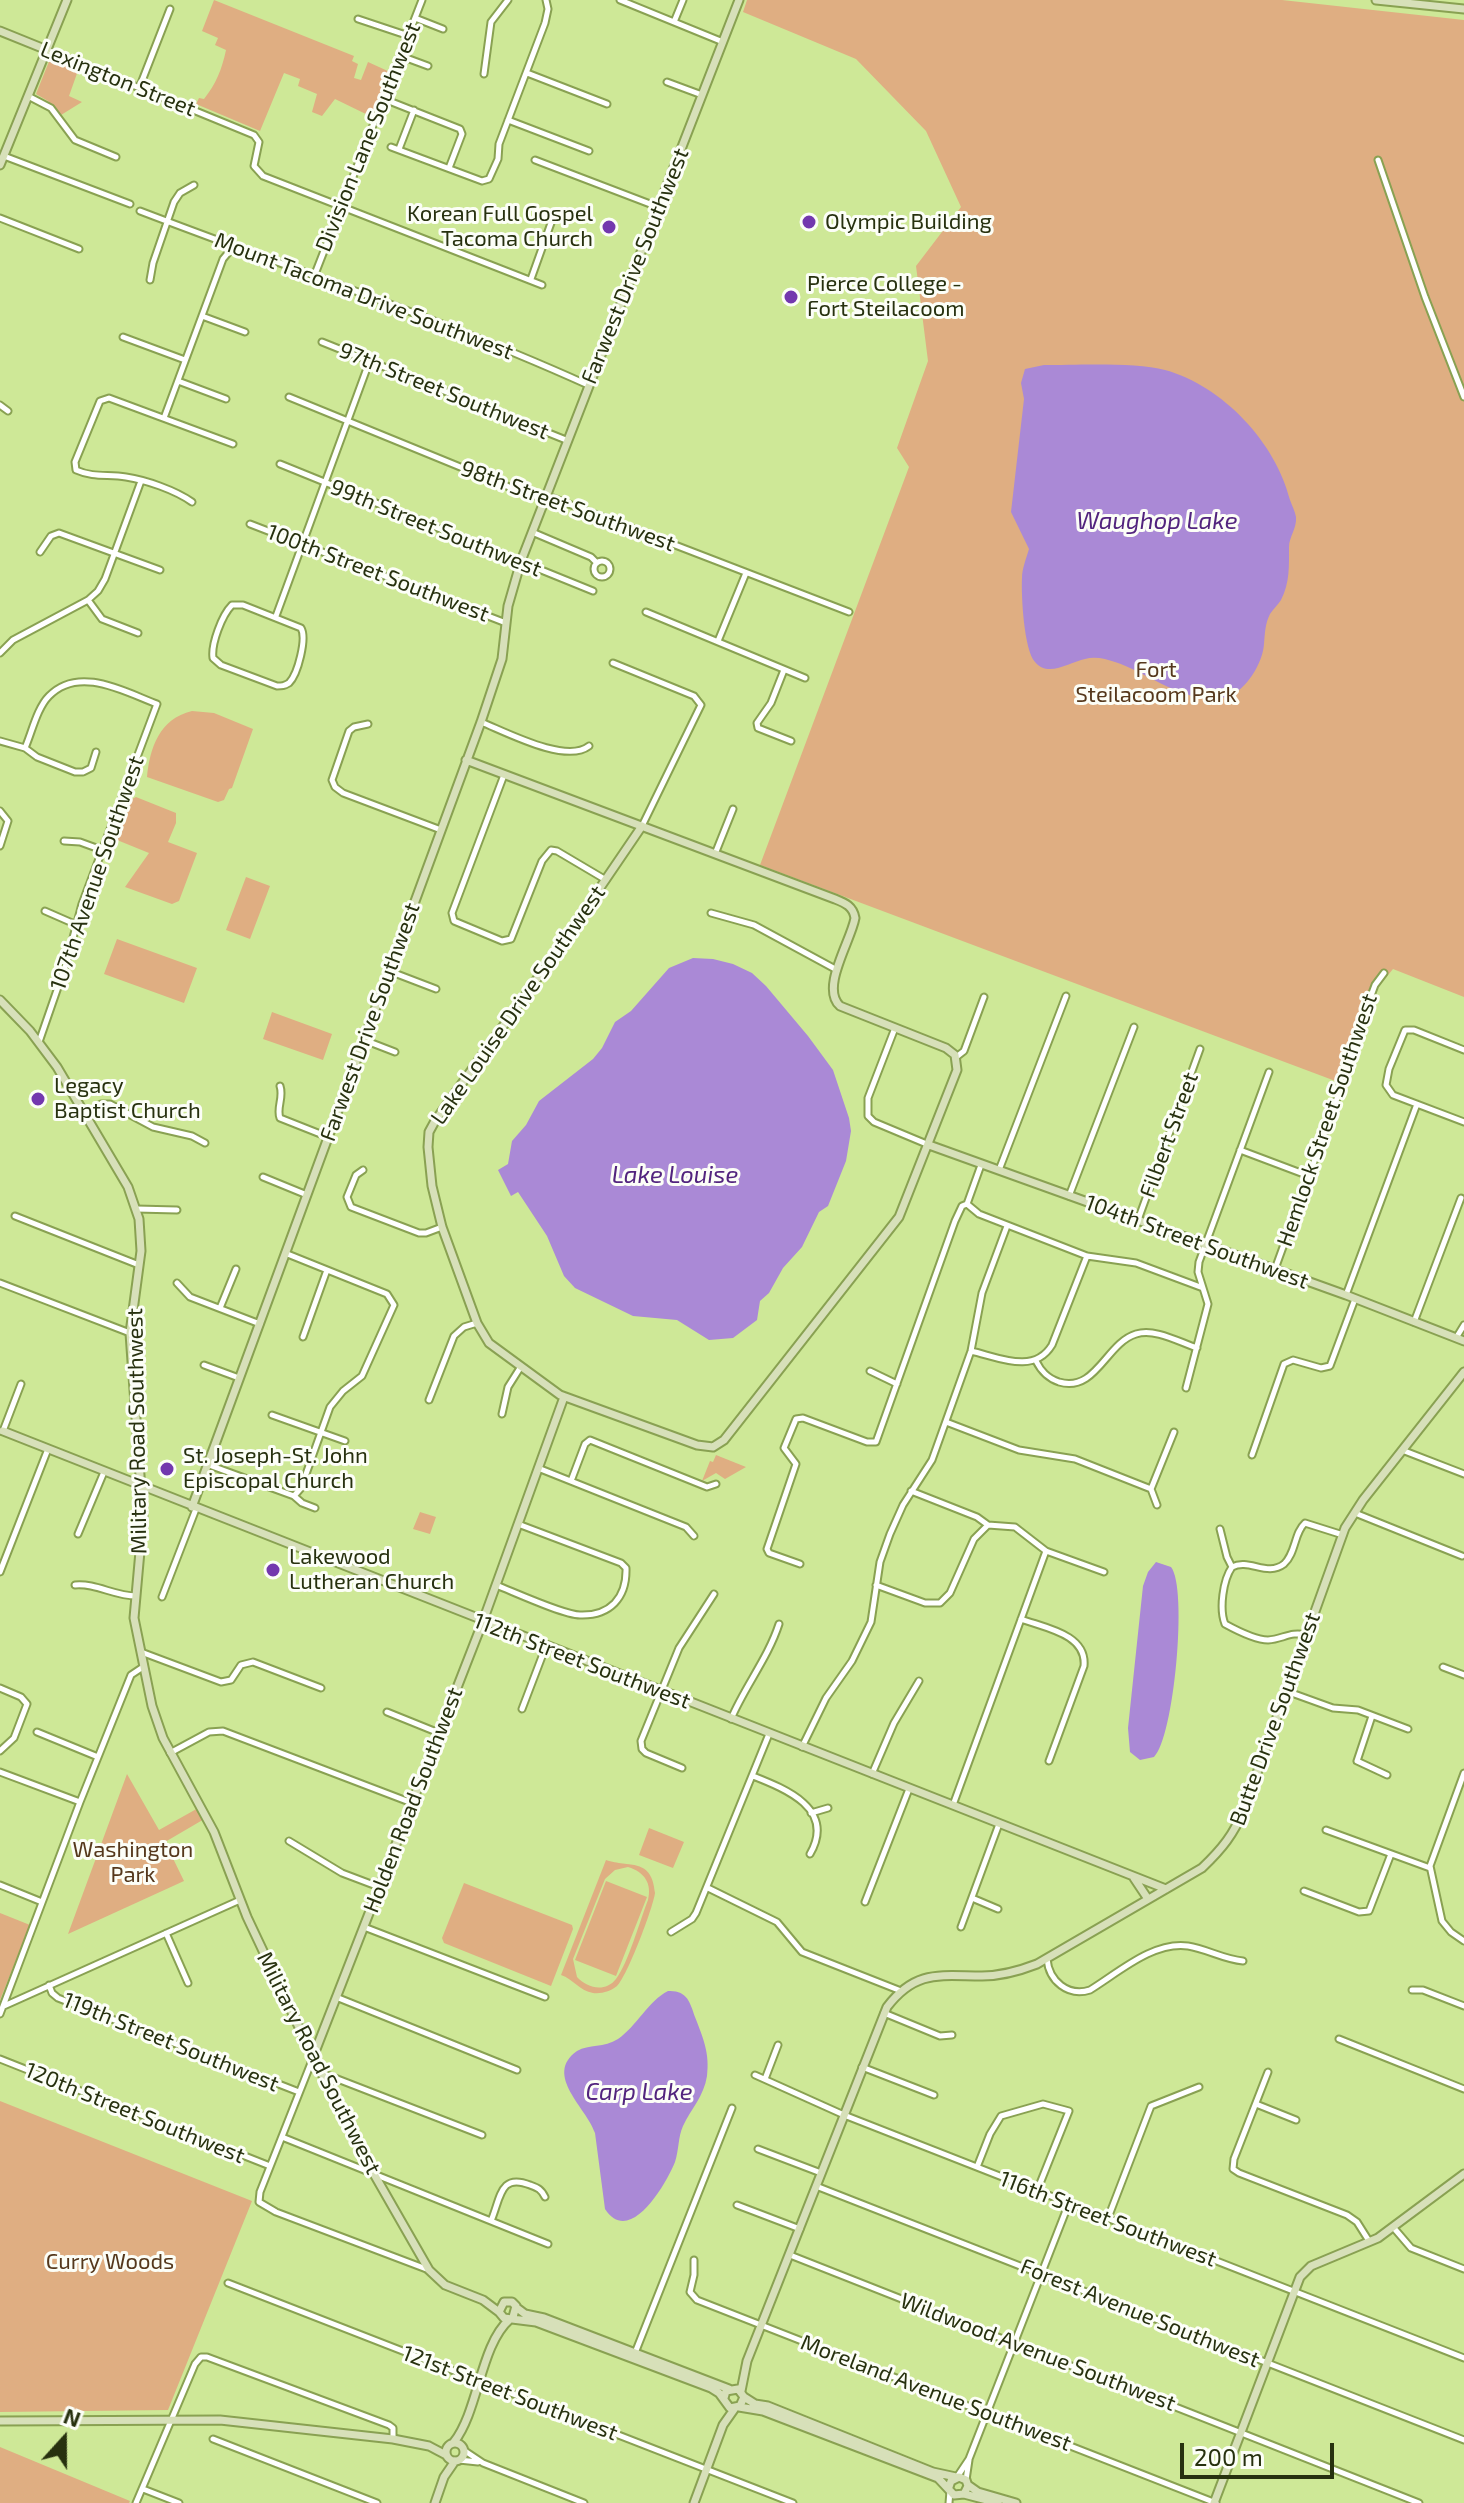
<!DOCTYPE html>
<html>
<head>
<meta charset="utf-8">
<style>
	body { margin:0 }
	#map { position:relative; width:1464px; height:2503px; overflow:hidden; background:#cee897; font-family:"Exo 2",sans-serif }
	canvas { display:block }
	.north { position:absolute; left:24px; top:2399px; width:80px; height:80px; -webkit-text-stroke:6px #fcfef7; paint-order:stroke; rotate:21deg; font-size:22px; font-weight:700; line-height:32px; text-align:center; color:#27310f }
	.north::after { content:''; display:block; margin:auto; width:28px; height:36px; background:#27310f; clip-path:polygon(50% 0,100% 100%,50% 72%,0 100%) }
	.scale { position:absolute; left:1180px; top:2443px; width:154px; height:36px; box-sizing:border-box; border:4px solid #27310f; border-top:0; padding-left:10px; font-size:24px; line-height:28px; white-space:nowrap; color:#27310f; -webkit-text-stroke:6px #fcfef7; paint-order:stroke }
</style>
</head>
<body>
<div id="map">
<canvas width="1464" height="2503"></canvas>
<div class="north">N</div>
<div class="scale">200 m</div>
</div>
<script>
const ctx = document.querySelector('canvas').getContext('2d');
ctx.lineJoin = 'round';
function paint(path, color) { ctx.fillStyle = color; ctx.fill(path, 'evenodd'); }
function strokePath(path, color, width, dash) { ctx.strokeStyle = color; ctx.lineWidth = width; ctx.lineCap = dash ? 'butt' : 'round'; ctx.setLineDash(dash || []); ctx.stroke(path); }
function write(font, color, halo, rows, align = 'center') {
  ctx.font = font + ' "Exo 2",sans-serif'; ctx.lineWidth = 6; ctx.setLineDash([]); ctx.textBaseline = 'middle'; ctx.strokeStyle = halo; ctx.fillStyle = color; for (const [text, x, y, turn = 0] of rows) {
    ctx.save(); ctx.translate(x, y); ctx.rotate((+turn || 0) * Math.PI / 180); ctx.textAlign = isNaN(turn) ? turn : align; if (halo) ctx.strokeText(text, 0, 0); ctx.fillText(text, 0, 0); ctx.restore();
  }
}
const green = new Path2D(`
	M214 0 354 56 352 61 358 64 354 78 361 80 368 62 390 72 372 117 335 99 322 116 312 112 317 94 298 86 300 79 284 73 260 131 196 104 199 98 204 99C216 84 222 69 226 50L215 45 218 38 202 31Z
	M747 0H1282L1464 20V997L1393 969 1371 996 1338 1082 760 865 909 467 897 448 928 361 916 266 961 207 926 131 856 59 743 12Z
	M52 54 80 65 69 96 82 102 61 115 48 101 36 94Z
	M192 711 214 713 253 729 232 788 229 789 224 800 218 802 147 777C150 748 159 719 192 711Z
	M136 797 176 813V823L168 842 197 853 179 901 172 904 125 887 149 853 117 840 132 799Z
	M246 877 270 886 250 939 226 930Z
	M117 939 197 968 184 1003 104 974Z
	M272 1012 332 1034 323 1060 263 1039Z
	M716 1455 746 1467 725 1479 716 1473 702 1481 710 1461 713 1462Z
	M420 1512 436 1517 430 1534 413 1529Z
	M127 1774 159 1830 200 1807 206 1818 165 1842 184 1881 68 1934Z
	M649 1828 684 1842 673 1868 639 1855Z
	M606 1860C629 1868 652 1857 655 1893 653 1908 627 1977 617 1986 611 1991 602 1994 593 1993 580 1991 573 1979 561 1975ZM628 1867C645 1872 652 1884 648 1900 640 1920 628 1964 616 1979 605 1993 587 1988 577 1977L573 1959 605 1879 615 1870Z
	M606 1881 647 1897 616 1976 575 1960Z
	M464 1883 572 1925 573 1929 551 1986 444 1943 442 1938Z
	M0 1913 30 1925 0 2000Z
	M0 2101 252 2201 168 2410 0 2412Z
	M0 2447 130 2501 129 2503H0Z`);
const water = new Path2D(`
	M1044 365C1077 365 1136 362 1165 370 1223 386 1276 443 1290 500 1292 506 1295 511 1296 517 1297 528 1289 537 1289 547 1289 565 1290 583 1281 600 1278 605 1273 609 1270 614 1265 624 1265 633 1264 644 1263 660 1251 681 1239 690 1203 718 1150 673 1115 662 1106 659 1095 656 1085 659 1070 662 1048 678 1035 662 1024 650 1021 595 1022 578 1022 569 1026 559 1029 549L1011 512 1024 399 1021 383 1025 369Z
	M693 958 713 959 733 964 752 973 766 986 808 1036 833 1070 849 1118 851 1131 846 1161 828 1206 819 1212 802 1247 783 1268 769 1293 760 1301 757 1320 733 1338 709 1340 677 1320 633 1316 575 1288 564 1276 547 1236 518 1192 511 1196 498 1170 508 1164 512 1141 526 1125 539 1101 593 1059 602 1048 615 1022 631 1011 669 968Z
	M1156 1562 1171 1567C1188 1588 1174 1738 1154 1757L1140 1760 1130 1752 1128 1728 1143 1586 1148 1572Z
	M668 1991C687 1990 690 2002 695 2017 703 2038 710 2053 707 2076 704 2096 691 2109 683 2126 678 2137 679 2150 675 2162 666 2184 630 2247 605 2209L595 2133C587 2108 543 2075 577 2051 589 2044 604 2048 618 2039 637 2026 648 2001 668 1991Z`);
const street = new Path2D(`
	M620 0 723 42
	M415 18 443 29
	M358 19 409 36
	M674 22 683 0
	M47 50 254 135 259 142 254 166 263 176 542 285
	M401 56 428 66
	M527 73 607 104
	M484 74 491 22 508 0
	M667 82 702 95
	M140 86 170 9
	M28 96 51 108 75 140 116 157
	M384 99 460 129 462 134 449 168
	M508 120 589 151
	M391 147 482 181 489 179 498 159 499 144 545 23 548 9 546 0
	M399 149 414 110
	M4 156 130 204
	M535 160 658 207
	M1378 160 1425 297 1464 397
	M140 211C289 268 442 319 588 385
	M0 218 79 249
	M315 274 422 0
	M531 279 551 223
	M150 280 153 263 174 202 180 193 194 185
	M202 316 245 332
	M123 337 185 360
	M322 342 566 440
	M178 381 226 399
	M289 397 519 491 545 499 553 498 849 612
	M0 405 8 411
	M164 418 223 259 233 247
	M280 464 593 591
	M192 502C175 490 146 480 126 477 108 474 94 478 76 470L75 462 100 401 109 398 233 444
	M250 524 506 623
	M532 532 591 557 597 563
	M40 552 51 536 59 533 160 570
	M594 569a8 8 0 1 1 16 0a8 8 0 1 1-16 0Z
	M88 600 102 619 138 633
	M232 605H243L301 628C307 638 298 674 289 683 284 686 282 686 277 686L221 665 213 658C211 644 222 615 232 605Z
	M646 612 805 678
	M276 616 370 360
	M718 641 746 573
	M0 653 13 640 88 600 98 591 105 579 141 481
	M613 663 694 696 701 705 642 826
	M784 670 771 703 757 723 758 728 791 741
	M481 722C506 732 566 764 589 746
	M368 724 354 727 349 731 332 780 335 787 343 793 441 830
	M0 741 25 748 37 757 75 772H83L91 768 96 752
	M25 748C32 732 37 708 49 696 79 665 125 692 157 704L82 904 66 964 39 1042
	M504 775 452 913 454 921 502 941 511 939 542 861 551 850 557 851 606 880
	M0 811 8 821 0 846
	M64 841 80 842 102 850
	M715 854 733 809
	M45 911 77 925
	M711 913 754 925 837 970
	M389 971 436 989
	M895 1028 868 1098V1116L874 1122 929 1145
	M364 1040 395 1052
	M1464 1050 1414 1030H1405L1389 1069 1386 1085 1393 1095 1464 1122
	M955 1058 964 1051 984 997
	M280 1086C284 1098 276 1108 280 1118L328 1137
	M86 1113 101 1104H110L153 1127 192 1136 205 1143
	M1240 1150 1309 1176
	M363 1170 356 1175 347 1197 351 1207 419 1233H426L442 1227
	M999 1170 1066 996
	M263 1177 307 1195
	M1069 1196 1134 1027
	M967 1204 979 1214 1087 1256 1136 1263 1203 1288
	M136 1209 177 1210
	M15 1216 139 1265
	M1138 1220 1200 1049
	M285 1253 387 1294 394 1305 362 1376 343 1391 330 1407 301 1488 294 1496
	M1275 1269 1339 1093 1341 1077 1375 985 1384 973
	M0 1283 130 1333
	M177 1283 190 1297 260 1324
	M1346 1295 1417 1104
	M220 1308 236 1269
	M1414 1322 1461 1198
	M303 1337 327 1270
	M1456 1338 1464 1325
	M971 1351C998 1357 1034 1375 1052 1345L1087 1256
	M1036 1361C1041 1371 1047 1378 1059 1382 1096 1393 1106 1343 1136 1334 1155 1328 1179 1342 1197 1348
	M204 1365 239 1378
	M870 1371 897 1384
	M1186 1388 1208 1304 1198 1272 1199 1262 1269 1072
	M429 1400 454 1336 464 1327 477 1323
	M502 1414 508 1387 520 1368
	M272 1415 345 1441
	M946 1422 1019 1450 1075 1459 1151 1489 1157 1505
	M1 1431H3L21 1384
	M1402 1450 1464 1474
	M1252 1455 1284 1364 1293 1360 1321 1368 1330 1366 1355 1299
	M209 1465 294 1496 302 1503 315 1508
	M538 1468 686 1527 694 1536
	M571 1481 585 1444 590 1440 707 1487 716 1484
	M1151 1489 1174 1432
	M911 1491 977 1517 988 1525 1015 1527 1046 1551 1104 1572
	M1355 1513 1462 1556
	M1220 1529 1227 1557 1232 1567
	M78 1534 104 1472
	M800 1564 769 1553 767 1549 796 1464 784 1448 796 1419 803 1418 867 1442H876L955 1221 962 1206 967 1204 981 1165
	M1232 1567C1223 1580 1219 1609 1225 1624 1236 1630 1255 1640 1268 1640 1283 1639 1291 1631 1306 1635
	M1232 1567C1249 1558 1267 1577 1284 1564 1296 1553 1294 1533 1305 1523L1343 1535
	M0 1572 48 1449
	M75 1585C96 1583 114 1596 136 1596
	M496 1585C514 1592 564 1615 580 1615 610 1616 627 1598 626 1568L621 1563 518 1524
	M876 1585 925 1603H940L950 1593 974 1539 988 1525
	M162 1597 196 1509
	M1021 1619C1045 1628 1087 1634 1084 1666L1049 1761
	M141 1652 221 1682 231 1680 241 1665 253 1662 321 1688
	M1443 1667 1464 1675
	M0 1688 21 1697 27 1704 14 1738 0 1751
	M1286 1691 1333 1708 1358 1710 1408 1729
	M522 1709 546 1646
	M387 1712 439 1733
	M1372 1716 1357 1761 1387 1775
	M731 1719C745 1686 768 1658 779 1624
	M37 1732 98 1757
	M802 1747 826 1698 852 1661 871 1622 880 1562 890 1534 903 1505 932 1460 971 1351 982 1293 1007 1226
	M170 1753 209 1732 223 1731 412 1803
	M682 1768 646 1753 642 1749 641 1741 679 1648 714 1594
	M0 1772 80 1802
	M1464 1773 1430 1866 1442 1921 1451 1932 1464 1941
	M872 1774 894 1723 919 1681
	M753 1776C786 1789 836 1809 810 1854
	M953 1805 1046 1551
	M811 1813 828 1808
	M1326 1830 1430 1868
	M289 1841 342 1873 379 1887
	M0 1885 42 1902
	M708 1888 777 1922 802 1952 901 1991
	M1304 1891 1359 1912 1369 1911 1391 1854
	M972 1898 998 1909
	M865 1902 909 1789
	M364 1927 545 1997
	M961 1927 999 1824
	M671 1932 692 1919 696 1913 769 1734
	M166 1933 188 1983
	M1047 1959C1049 1981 1068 1997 1090 1990 1118 1973 1153 1941 1188 1946 1207 1949 1223 1959 1243 1961
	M49 1985 52 1993 58 1998 299 2092
	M1412 1990H1423L1464 2006
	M336 1997 517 2070
	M4 2006 240 1900
	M884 2013 940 2036 952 2035
	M0 2014 80 1802 131 1675 143 1667
	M1339 2039 1464 2089
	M313 2058 260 2192 259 2202 276 2212 429 2270
	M0 2059 270 2166
	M862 2067 934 2095
	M1268 2072 1234 2159 1233 2169 1239 2173 1347 2215 1357 2222 1369 2241
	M322 2073 482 2135
	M755 2075 844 2115 1464 2358
	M765 2079 778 2045
	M1256 2104 1296 2120
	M282 2137 548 2244
	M758 2149 821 2173
	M977 2167 990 2134 1001 2116 1043 2104 1069 2111 1037 2191
	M816 2186 1464 2440
	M737 2205 800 2229
	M1108 2218 1151 2106 1199 2087
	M491 2221C501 2197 500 2173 530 2185 538 2188 541 2189 545 2197
	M1393 2227 1411 2248 1464 2269
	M790 2255 1419 2503
	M694 2260V2275L690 2292 697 2300 1216 2503
	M228 2283 793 2503
	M635 2353 732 2108
	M213 2439 377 2503
	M465 2451 483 2463 584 2503
	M459 2460 478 2462
	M957 2477 969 2459 1069 2203
	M966 2480 969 2460
	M143 2489 179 2503
	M136 2503 195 2364 201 2357H207L389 2425 393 2428V2439
	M949 2503 950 2491`);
const secondary = new Path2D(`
	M1376 0 1464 9
	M0 31 47 50
	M0 165 67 0
	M466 760 835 899C845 903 853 906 855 918 851 941 820 988 840 1006L946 1048 955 1055 957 1070 899 1217 724 1440 713 1447 697 1445 560 1395 489 1343 477 1323 442 1227 432 1186 428 1147 429 1132 435 1121 557 951 642 826
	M0 1000 30 1031 57 1067 128 1187 139 1219 141 1251 130 1333 143 1518 134 1618 152 1706 163 1738 214 1832 247 1917 313 2057 374 2174 429 2270 445 2285 483 2300 499 2312
	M929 1145 1346 1295 1464 1341
	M3 1431 1166 1889
	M192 1507 481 722 502 659 508 606 521 561 739 0
	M1134 1878 1148 1899
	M313 2057 483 1621 564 1397
	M517 2308 525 2314 544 2318 729 2389
	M513 2317 516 2306 512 2302H504L499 2312 504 2318 536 2322 711 2388 719 2393 730 2408 740 2406 744 2397 738 2389 726 2391 724 2398
	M741 2391 747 2361 887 2007C916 1969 941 1976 982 1976 1002 1976 1019 1971 1037 1964L1202 1868C1222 1849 1234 1834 1244 1809L1345 1528 1363 1500 1464 1372
	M744 2397 755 2404 768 2406 933 2472 956 2477
	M739 2407 763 2411 938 2478 954 2495 964 2494 968 2486 966 2480 959 2477 951 2481 949 2487
	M0 2421 220 2420 393 2439 429 2446 446 2455
	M454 2442C479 2410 480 2345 510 2319
	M446 2452a9 9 0 1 1 18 0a9 9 0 1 1-18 0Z
	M968 2485 978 2492 1016 2503
	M964 2494 998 2503
	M435 2503 444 2477 455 2461
	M694 2503 723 2425 735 2408
	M1214 2503 1300 2277 1311 2266 1378 2238 1464 2174`);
const markers = [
	[809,222,8,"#7338ae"],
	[609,227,8,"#7338ae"],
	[791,297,8,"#7338ae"],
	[38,1099,8,"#7338ae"],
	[167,1469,8,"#7338ae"],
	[273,1570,8,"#7338ae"]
];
const streetNames = [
	["Lexington Street",118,79,22],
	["Division Lane Southwest",368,137,-68],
	["Farwest Drive Southwest",635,266,-68],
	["Mount Tacoma Drive Southwest",364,296,21],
	["97th Street Southwest",444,391,22],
	["98th Street Southwest",568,506,20],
	["99th Street Southwest",436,528,22],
	["100th Street Southwest",378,573,21],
	["107th Avenue Southwest",97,873,-71],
	["Lake Louise Drive Southwest",518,1005,-55],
	["Farwest Drive Southwest",370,1022,-70],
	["Hemlock Street Southwest",1327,1120,-71],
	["Filbert Street",1169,1135,-70],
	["104th Street Southwest",1197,1242,20],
	["Military Road Southwest",137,1431,-91],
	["112th Street Southwest",582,1661,21],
	["Butte Drive Southwest",1275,1719,-70],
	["Holden Road Southwest",413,1800,-69],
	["119th Street Southwest",171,2042,22],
	["Military Road Southwest",319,2063,63],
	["120th Street Southwest",135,2113,22],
	["116th Street Southwest",1108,2219,21],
	["Forest Avenue Southwest",1140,2313,22],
	["Wildwood Avenue Southwest",1038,2352,21],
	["121st Street Southwest",510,2393,21],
	["Moreland Avenue Southwest",936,2393,21]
];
const poiNames = [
	["Korean Full Gospel",593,214,"right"],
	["Tacoma Church",593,239,"right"],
	["Olympic Building",825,222],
	["Pierce College -",807,284],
	["Fort Steilacoom",807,309],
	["Legacy",54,1086],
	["Baptist Church",54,1111],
	["St. Joseph-St. John",183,1456],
	["Episcopal Church",183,1481],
	["Lakewood",289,1557],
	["Lutheran Church",289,1582]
];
const parkNames = [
	["Fort",1156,670],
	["Steilacoom Park",1156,695],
	["Washington",133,1850],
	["Park",133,1875],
	["Curry Woods",110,2262]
];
const waterNames = [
	["Waughop Lake",1157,521],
	["Lake Louise",675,1175],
	["Carp Lake",639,2092]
];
paint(green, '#dfae82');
paint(water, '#aa89d6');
strokePath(street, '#89a152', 9);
strokePath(secondary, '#89a152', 11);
strokePath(street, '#fff', 5);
strokePath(secondary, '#d7e0b9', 7);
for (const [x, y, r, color] of markers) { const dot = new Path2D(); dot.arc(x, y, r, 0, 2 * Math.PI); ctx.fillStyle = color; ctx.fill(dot); strokePath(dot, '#fcfef7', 3); }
write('22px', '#27310f', '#fcfef7', streetNames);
write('22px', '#27310f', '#fcfef7', poiNames, 'left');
write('22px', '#55381c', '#fcfef7', parkNames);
write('italic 24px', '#52247e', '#fcfef7', waterNames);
</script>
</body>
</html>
